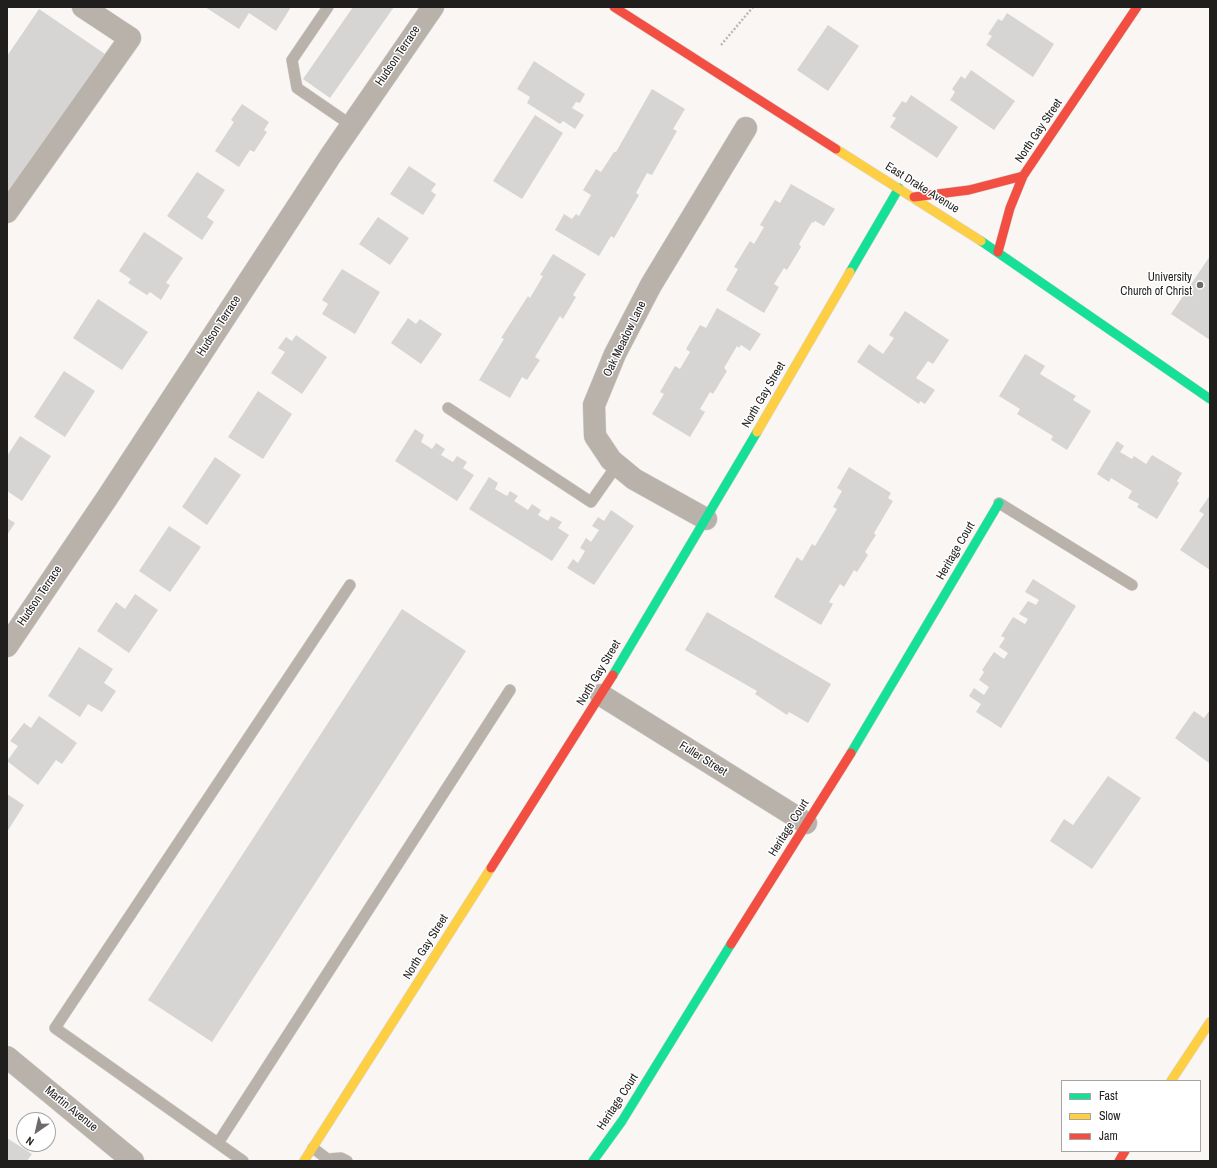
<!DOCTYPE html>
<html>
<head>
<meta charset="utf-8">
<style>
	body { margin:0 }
	#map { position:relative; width:1217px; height:1168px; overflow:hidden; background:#f9f6f4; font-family:"Archivo Narrow",sans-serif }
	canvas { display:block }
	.frame { position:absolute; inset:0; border:8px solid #211f1e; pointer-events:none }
	.legend { position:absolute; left:1061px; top:1080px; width:140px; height:72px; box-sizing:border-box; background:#fff; border:1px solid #a6a5a5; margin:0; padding:5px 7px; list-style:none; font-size:12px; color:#211f1e }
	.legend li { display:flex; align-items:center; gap:8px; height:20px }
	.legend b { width:20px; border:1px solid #a6a5a5 }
	.north { position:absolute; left:16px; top:1112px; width:40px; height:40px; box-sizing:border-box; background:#fff; border:1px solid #a6a5a5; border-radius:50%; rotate:214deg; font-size:11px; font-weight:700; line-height:16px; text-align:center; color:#211f1e }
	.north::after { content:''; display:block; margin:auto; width:14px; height:18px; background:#6d6a69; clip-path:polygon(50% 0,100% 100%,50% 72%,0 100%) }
</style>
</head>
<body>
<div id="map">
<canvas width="1217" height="1168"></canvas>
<div class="frame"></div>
<ul class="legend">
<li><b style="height:5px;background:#16e098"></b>Fast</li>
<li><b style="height:5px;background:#ffcf43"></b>Slow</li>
<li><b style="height:5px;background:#f24e42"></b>Jam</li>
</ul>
<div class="north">N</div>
</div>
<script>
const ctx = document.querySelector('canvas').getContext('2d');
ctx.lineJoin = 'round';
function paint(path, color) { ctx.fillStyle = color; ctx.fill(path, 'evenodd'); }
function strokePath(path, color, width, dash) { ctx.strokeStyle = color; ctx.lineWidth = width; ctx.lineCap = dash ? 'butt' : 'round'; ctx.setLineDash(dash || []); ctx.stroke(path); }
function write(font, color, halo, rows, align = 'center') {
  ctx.font = font + ' "Archivo Narrow",sans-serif'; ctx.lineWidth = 3; ctx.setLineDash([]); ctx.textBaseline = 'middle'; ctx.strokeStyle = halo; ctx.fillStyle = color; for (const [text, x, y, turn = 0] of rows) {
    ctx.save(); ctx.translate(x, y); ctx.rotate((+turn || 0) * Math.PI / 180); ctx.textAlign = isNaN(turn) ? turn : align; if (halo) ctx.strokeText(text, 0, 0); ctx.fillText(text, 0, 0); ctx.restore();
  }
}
const building = new Path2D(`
	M205 7H291L276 31 249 13 239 29Z
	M353 7H394L330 98 303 79Z
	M39 9 108 56 7 199V56Z
	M1007 13 1054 44 1033 77 986 45 992 36 988 34 998 19 1002 21Z
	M828 25 859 46 828 91 797 70Z
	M534 61 585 94 580 103 576 102 572 108 584 115 575 129 563 121 560 124 527 103 530 97 517 89Z
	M971 70 1015 101 994 130 950 100 955 92 952 89 961 76 965 79Z
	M652 89 685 109 673 129 677 131 652 175 647 173 636 193 639 195 614 238 611 236 599 256 555 230 564 214 572 219 576 214 579 216 591 195 583 190 596 169 601 172 614 152H616Z
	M911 95 958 127 937 158 890 127 896 118 892 116 902 101 906 103Z
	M242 104 269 122 264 130 267 132 254 152 250 150 239 167 215 151 234 122 231 120Z
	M535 115 563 133 522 199 493 181Z
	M409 166 436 184 431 191 436 195 423 215 390 194Z
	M197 172 225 190 207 217 214 222 202 240 167 216Z
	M791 184 835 209 824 226 815 221 813 223 812 222 799 244 801 247 787 270 784 268 774 284 779 287 764 313 726 290 738 269 734 267 750 241 754 244 764 227 760 225 775 200 780 203Z
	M378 217 409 238 390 265 359 244Z
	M144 232 183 258 166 283 170 285 161 300 150 292 147 295 128 283 131 279 119 271Z
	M553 254 586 274 573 295 576 297 563 319 560 316 535 357 540 360 527 380 522 377 510 398 479 380 504 339 501 338 528 296 530 298 543 276 540 275Z
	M1210 256V340L1171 314Z
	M342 269 380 292 355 334 322 314 328 304 322 300Z
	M98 299 148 332 122 370 73 338Z
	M717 308 761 334 750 351 741 345 739 348 737 346 724 368 727 371 713 394 710 392 700 409 705 412 690 437 652 414 664 394 660 392 675 366 680 369 690 352 686 349 700 325 706 328Z
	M905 311 949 340 933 364 928 361 916 378 935 390 925 404 920 401 919 404 857 362 869 344 883 354 894 338 889 335Z
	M408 318 416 324 420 319 442 334 421 364 391 343Z
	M296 335 327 357 302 394 271 373 285 352 278 348 286 337 292 341Z
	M1025 354 1045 366 1040 374 1076 396 1073 400 1091 411 1067 450 1051 440 1053 436 1017 414 1020 409 999 396Z
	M64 371 95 391 65 437 34 417Z
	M258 391 292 414 263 459 228 437Z
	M415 429 424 435 421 442 432 449 436 443 445 449 441 455 453 462 457 456 467 462 463 468 474 475 457 501 395 461Z
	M20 436 51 456 22 501 7 491V456Z
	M1117 441 1124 446 1120 452 1132 459 1134 456 1146 464 1152 455 1182 473 1177 481 1179 483 1157 519 1137 507 1139 504 1128 498 1132 491 1111 478 1109 482 1097 474Z
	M215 457 241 475 207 525 182 507Z
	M849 467 891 493 888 498 893 501 874 533 876 535 865 552 868 555 857 572 854 570 844 587 840 584 829 602 833 604 821 625 774 597 797 557 802 561 812 544 815 546 837 509 833 507 842 491 837 488Z
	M489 477 498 483 495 489 507 496 510 491 518 496 514 501 528 510 532 504 541 510 538 515 548 521 551 516 562 522 558 528 569 535 552 561 469 509Z
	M1210 495V570L1180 550 1204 514 1199 511Z
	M611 510 634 526 594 585 567 568 573 559 578 563 585 551 580 548 586 538 591 542 599 530 592 526 598 517 604 521Z
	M7 518 15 523 7 535Z
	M169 526 201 547 170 592 139 571Z
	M1033 579 1076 606 1001 728 976 712 981 704 969 696 974 688 984 695 989 687 979 680 984 672 982 670 994 652 1004 659 1008 653 999 647 1005 638 1001 636 1013 617 1025 624 1028 619 1019 614 1028 601 1036 605 1039 600 1025 592Z
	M135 594 158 610 129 653 97 631 116 602 125 609Z
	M402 609 466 651 212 1042 148 1000Z
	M707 612 831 684 808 723 789 712 787 715 755 694 757 691 685 650Z
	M79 647 113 669 104 683 116 691 102 712 88 704 80 717 48 696Z
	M1210 710V762L1209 763 1175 738 1194 711 1204 718Z
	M39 716 77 743 62 764 56 760 38 785 7 761 18 746 10 741 24 723 31 728Z
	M1108 776 1141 798 1092 869 1050 841 1064 819 1073 825Z
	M7 794 24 805 7 832Z
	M7 1138 32 1154 27 1161H7Z`);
const path = new Path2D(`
	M721 45 753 7`);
const lane = new Path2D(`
	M328 7 292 60 297 88 351 125
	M448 408 591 502 617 465
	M999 503 1132 585
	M218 1143 510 690
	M313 1148 330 1161
	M329 1159 341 1158 347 1161
	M243 1161 55 1028 350 585`);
const street = new Path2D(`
	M7 212 130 38 83 7
	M706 519 634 479 611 460 595 436 594 405 615 354 651 285 746 128
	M7 646 109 495 331 155 433 7
	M601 695 806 823
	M7 1057 133 1161`);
const fast = new Path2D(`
	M981 241 1210 399
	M850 272 899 188
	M613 675 757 432
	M851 753 999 503
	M593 1161 622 1121 731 944`);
const slow = new Path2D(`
	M836 149 981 241
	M757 432 850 272
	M1171 1081 1210 1022
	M304 1161 491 868`);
const jam = new Path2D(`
	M614 7 836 149
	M914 197 969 190 1023 176
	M998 252 1010 208 1023 176 1137 7
	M491 868 613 675
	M731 944 851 753
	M1119 1161 1125 1151`);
const markers = [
	[1200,285,4,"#6d6a69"]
];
const streetNames = [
	["Hudson Terrace",398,56,-56],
	["North Gay Street",1039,131,-56],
	["East Drake Avenue",922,188,32],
	["Hudson Terrace",219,326,-57],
	["Oak Meadow Lane",625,339,-64],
	["North Gay Street",764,395,-60],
	["Heritage Court",956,551,-60],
	["Hudson Terrace",40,596,-56],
	["North Gay Street",599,673,-59],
	["Fuller Street",703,759,32],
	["Heritage Court",789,828,-58],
	["North Gay Street",426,947,-58],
	["Heritage Court",618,1102,-57],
	["Martin Avenue",71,1109,39]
];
const poiNames = [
	["University",1192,278],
	["Church of Christ",1192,292]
];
paint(building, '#d7d5d3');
strokePath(lane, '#d6d4d3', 12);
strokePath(street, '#d6d4d3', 23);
strokePath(fast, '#d6d4d3', 10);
strokePath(slow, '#d6d4d3', 10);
strokePath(jam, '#d6d4d3', 10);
strokePath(path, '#bdb7b3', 2.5, [2, 2]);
strokePath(lane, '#b9b2ab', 11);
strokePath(street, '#b9b2ab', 22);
strokePath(fast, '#16e098', 9);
strokePath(slow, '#ffcf43', 9);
strokePath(jam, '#f24e42', 9);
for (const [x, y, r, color] of markers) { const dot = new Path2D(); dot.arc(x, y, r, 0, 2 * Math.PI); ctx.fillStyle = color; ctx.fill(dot); strokePath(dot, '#fff', 1.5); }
write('12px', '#211f1e', '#fff', streetNames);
write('12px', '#211f1e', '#fff', poiNames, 'right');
</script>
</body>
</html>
